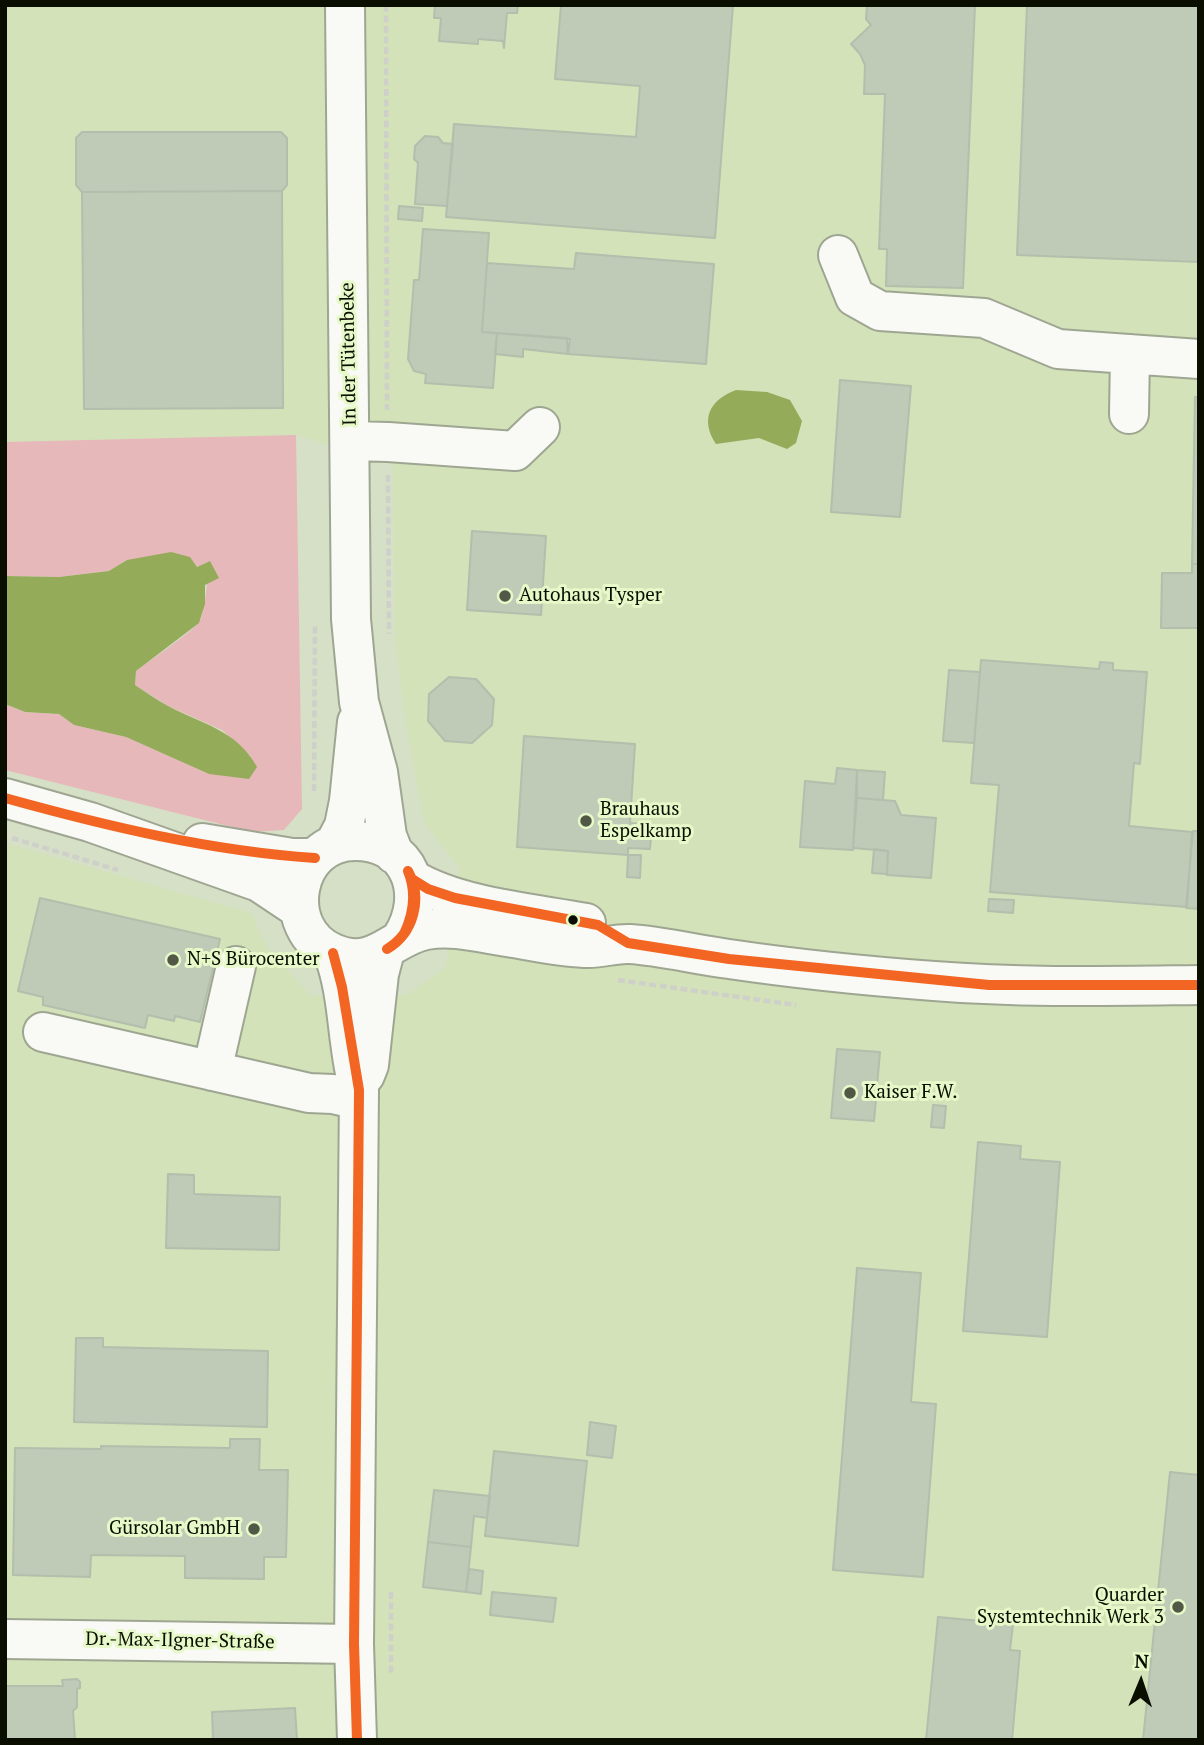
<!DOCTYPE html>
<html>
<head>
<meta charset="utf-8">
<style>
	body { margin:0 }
	#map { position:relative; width:1204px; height:1745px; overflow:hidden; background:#d6e0c6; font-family:"PT Serif",serif }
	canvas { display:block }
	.frame { position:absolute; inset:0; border:7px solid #090e01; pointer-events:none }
	.north { position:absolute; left:1106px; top:1647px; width:70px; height:70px; -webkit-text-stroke:5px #e7f8c9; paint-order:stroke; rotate:2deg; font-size:19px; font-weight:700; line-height:28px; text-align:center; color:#090e01 }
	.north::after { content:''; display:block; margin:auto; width:24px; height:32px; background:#090e01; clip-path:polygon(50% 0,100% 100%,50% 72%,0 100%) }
</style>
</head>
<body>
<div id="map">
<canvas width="1204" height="1745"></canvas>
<div class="frame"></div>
<div class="north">N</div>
</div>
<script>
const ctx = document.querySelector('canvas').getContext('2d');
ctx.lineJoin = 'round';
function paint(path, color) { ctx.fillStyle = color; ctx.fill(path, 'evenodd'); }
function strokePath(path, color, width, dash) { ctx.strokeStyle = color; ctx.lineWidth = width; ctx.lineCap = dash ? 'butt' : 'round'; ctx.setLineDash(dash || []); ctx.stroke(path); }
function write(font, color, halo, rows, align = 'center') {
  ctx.font = font + ' "PT Serif",serif'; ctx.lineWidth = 6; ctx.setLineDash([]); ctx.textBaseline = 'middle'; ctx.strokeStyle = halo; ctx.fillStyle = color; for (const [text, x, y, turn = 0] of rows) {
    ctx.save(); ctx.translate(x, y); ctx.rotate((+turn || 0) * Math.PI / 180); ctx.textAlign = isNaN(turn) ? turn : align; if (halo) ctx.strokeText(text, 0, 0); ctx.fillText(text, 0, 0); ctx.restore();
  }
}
const built = new Path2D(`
	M5 5H1199V1740H5V843L251 913 268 949 311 996 407 995 446 967 459 867 425 824 406 726 395 636 393 464 296 435 5 442Z`);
const green = new Path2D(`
	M296 435 302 809 284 830 252 832 5 770V704L25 712 59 714 74 725 126 737 209 774 251 756 222 730 168 706 135 685 136 671C149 661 192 632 199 622 206 612 207 576 210 561L197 567 127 560 110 571 59 577 5 576V442Z`);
const water = new Path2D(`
	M736 390 767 392 790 400 802 421 796 443 787 449 759 438 716 444C700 420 709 400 736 390Z
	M171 552 190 557 197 567 210 561 219 578 205 585V604L199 623 136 671 135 685C146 692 157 700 168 706 202 724 237 730 257 767L249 779 209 774 126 737 74 725 59 714 25 712 5 704V576L59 577 109 571 127 560Z`);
const building = new Path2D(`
	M435 5H518L517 13H507L504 48 503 41 478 39V44L439 41 441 18H434Z
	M561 5H733L715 238 446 217 454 124 636 137 640 86 555 79Z
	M867 5H975L963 288 886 286 887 249H879L885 94H864L865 65 860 54 851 44 871 25 866 19Z
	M1027 5H1199V262L1017 255Z
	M82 132H281L287 138V185L282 191 82 192 76 185V138Z
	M425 136 438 137 443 143 453 144 447 206 415 204 418 163 414 159 415 146Z
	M282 191 283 408 84 409 82 192Z
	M399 206 423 208 422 221 398 219Z
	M423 229 489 233 482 332 497 333 493 388 425 383 426 374 414 371 408 359 414 280H419Z
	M576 253 714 264 706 364 568 354 570 339 482 332 487 263 574 269Z
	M497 333 567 338 568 354 523 349V357L495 354Z
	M840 380 911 386 900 517 831 512Z
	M1195 397H1199V564H1192Z
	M472 531 546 536 541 615 467 610Z
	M1192 564H1199V628H1161L1162 573H1192Z
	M981 660 1099 669 1100 662 1113 663V670L1147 672 1140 764 1134 763 1129 826 1192 832 1187 907 990 892 999 785 971 783Z
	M949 670 980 672 974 743 943 741Z
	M449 677 476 679 494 699 492 725 472 743 445 741 428 721 429 694Z
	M524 736 635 744 630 823 652 825 650 849 628 848V855L517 847Z
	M837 768 857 770 853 850 800 847 805 781 835 784Z
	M857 770 885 772 883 800 857 798Z
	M857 798 895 801 901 815 936 818 931 878 887 875 888 851 853 848Z
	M1193 831H1199V909L1186 908Z
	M874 849 888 851 887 874 872 873Z
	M628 855H641L640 878 627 877Z
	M40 898 220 939 200 1022 175 1016 174 1021 148 1015 145 1028 43 1005V997L18 991Z
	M989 899 1014 900 1013 913 988 911Z
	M837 1049 880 1052 874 1121 831 1118Z
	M933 1105 946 1106 944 1128 931 1127Z
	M978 1142 1021 1146 1020 1159 1060 1162 1047 1337 963 1331Z
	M168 1174 194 1175V1194L280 1197 279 1250 166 1248Z
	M857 1268 921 1273 911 1402 936 1404 923 1577 833 1570Z
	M76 1338H103V1347L268 1351 267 1427 74 1422Z
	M590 1422 616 1426 612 1458 587 1455Z
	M230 1439H260L259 1470H288L286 1557H264V1579L185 1578V1556L91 1555 90 1577 13 1575 15 1448 101 1449V1446L230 1448Z
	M494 1451 587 1461 578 1546 485 1536Z
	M1170 1472 1199 1475V1740H1143Z
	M434 1490 490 1496 487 1518 474 1516 471 1547 428 1542Z
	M428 1542 471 1547 466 1592 423 1587Z
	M469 1569 483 1571 481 1594 466 1592Z
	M492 1592 556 1598 553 1622 490 1615Z
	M938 1617 1013 1624 1010 1650 1020 1651 1012 1740H926Z
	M77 1679 80 1682V1688L77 1689V1707L73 1711 75 1740H5V1686H63L62 1680Z
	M295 1708 297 1740H213L212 1712Z`);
const path = new Path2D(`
	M386 5 387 410
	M388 475 389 634
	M314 791 315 625
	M12 838 118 870
	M618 980 796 1005
	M391 1592V1674`);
const minor = new Path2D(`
	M345 5 351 619 359 702 378 772 387 836 394 854
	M838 255 855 297 880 311 984 318 1058 349 1199 359
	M1129 414 1130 354
	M350 441 388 442 515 451 540 427
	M5 798 90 822 259 882 298 908
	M202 843 292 858H315
	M334 845 344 826 349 801 357 722
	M412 879C459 907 532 913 586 923
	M402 937C429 894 410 841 355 841 293 841 278 930 333 953 375 971 390 937 426 930 452 925 481 933 507 937 534 941 562 948 589 948 603 948 617 943 630 944 663 946 696 955 729 959 797 969 866 976 934 981 1022 988 1111 986 1199 985
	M333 953C350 997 346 1045 359 1090L354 1644 357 1740
	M43 1032 309 1093 333 1094 359 1100
	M212 1071 236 966
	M365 1075 369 1065 379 974 385 951
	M5 1639 354 1644`);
const bus1 = new Path2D(`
	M5 798C106 826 210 851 315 858
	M412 879 428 889 455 898 598 925 628 943 729 959 989 985H1199
	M404 934C414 913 417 893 408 871
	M387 949C414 933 423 898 408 871
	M333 953 342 987 359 1090 354 1644 357 1740`);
const markers = [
	[505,596,7,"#515846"],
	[586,821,7,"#515846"],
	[573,920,6,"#090e01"],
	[173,960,7,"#515846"],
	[850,1093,7,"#515846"],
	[254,1529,7,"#515846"],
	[1178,1607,7,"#515846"]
];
const streetNames = [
	["In der Tütenbeke",349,354,-91],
	["Dr.-Max-Ilgner-Straße",180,1641,1]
];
const poiNames = [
	["Autohaus Tysper",519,596],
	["Brauhaus",600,810],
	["Espelkamp",600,832],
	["N+S Bürocenter",187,960],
	["Kaiser F.W.",864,1093],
	["Gürsolar GmbH",240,1529,"right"],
	["Quarder",1164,1596,"right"],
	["Systemtechnik Werk 3",1164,1618,"right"]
];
paint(built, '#d3e2b8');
paint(green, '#e6b8b9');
paint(water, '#94ab5a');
paint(building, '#bfcab7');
strokePath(building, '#b3beac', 2);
strokePath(minor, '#9ea692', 42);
strokePath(path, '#ced0c9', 4.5, [7, 3.5]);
strokePath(minor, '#f9faf6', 38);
strokePath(bus1, '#f26522', 10);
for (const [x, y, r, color] of markers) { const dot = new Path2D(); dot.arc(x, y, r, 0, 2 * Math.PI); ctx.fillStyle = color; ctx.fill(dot); strokePath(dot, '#e7f8c9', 2.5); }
write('19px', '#090e01', '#e7f8c9', streetNames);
write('19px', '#090e01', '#e7f8c9', poiNames, 'left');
</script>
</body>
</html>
